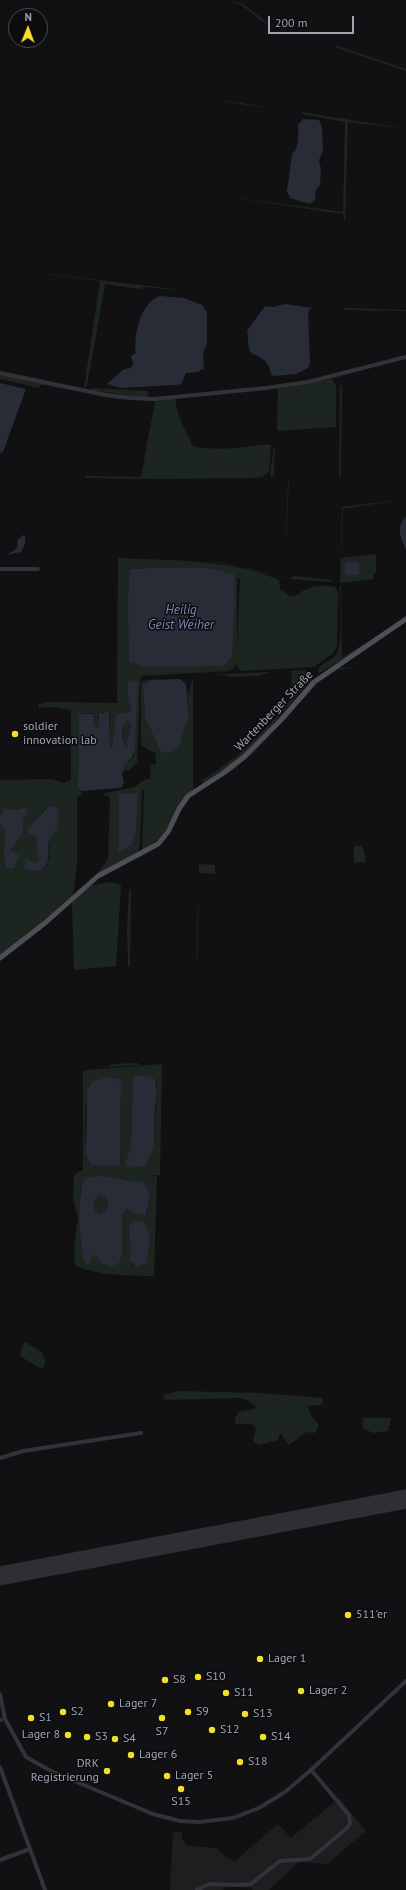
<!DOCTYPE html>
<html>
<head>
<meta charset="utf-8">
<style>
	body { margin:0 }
	#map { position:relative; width:406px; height:1890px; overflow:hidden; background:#111113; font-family:"PT Sans",sans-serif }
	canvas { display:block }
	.north { position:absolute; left:8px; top:8px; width:40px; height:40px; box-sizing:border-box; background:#0c0c0e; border:1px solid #484950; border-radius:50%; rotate:1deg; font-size:11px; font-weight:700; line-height:16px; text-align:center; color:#a2a4b4 }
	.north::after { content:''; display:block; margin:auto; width:14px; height:18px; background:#f5de27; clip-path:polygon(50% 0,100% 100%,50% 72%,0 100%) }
	.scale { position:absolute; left:268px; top:16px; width:86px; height:18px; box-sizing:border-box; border:2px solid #a2a4b4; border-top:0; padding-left:5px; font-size:12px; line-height:14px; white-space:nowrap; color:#a2a4b4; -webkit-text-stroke:3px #0c0c0e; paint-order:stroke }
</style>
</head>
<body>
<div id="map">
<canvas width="406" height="1890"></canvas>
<div class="north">N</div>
<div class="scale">200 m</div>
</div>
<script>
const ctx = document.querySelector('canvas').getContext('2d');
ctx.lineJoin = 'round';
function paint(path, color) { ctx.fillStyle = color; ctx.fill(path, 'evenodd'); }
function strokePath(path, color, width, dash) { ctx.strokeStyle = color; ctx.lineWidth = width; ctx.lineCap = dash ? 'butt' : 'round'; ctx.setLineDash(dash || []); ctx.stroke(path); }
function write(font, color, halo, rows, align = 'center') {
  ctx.font = font + ' "PT Sans",sans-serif'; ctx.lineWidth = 3; ctx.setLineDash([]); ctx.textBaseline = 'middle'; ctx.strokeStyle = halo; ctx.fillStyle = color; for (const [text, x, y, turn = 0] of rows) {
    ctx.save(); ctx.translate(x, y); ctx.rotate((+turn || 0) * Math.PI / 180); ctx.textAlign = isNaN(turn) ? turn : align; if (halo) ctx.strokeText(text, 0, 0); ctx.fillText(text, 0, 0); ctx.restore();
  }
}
const built = new Path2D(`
	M339 1798 366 1831 327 1864 299 1862 269 1890H253L251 1888 227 1886 223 1890H170L173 1831 182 1833V1839L188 1846 217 1848 228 1859 235 1861 278 1824 291 1838Z`);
const green = new Path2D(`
	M229 0 243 4 268 23 286 30 284 31 260 20 243 6Z
	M335 45 406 69V71L338 48Z
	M199 98 242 103 274 109 208 99Z
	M302 112 406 129 348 122 345 223 343 214 215 195 343 212 345 122 302 114Z
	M0 268 190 291 143 287 140 289 105 284 87 386 84 388 100 281Z
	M345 307 347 308 406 310V311L345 310Z
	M0 374 104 396 175 398C176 408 179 417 183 426 186 434 191 438 192 446 207 450 230 449 246 447 255 446 262 444 271 445L269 472 262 477 252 478 162 479 86 478 85 476 141 477 155 401 117 399 45 385H41L39 388 0 379Z
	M332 379 336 385V427L277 431 278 388Z
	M340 385 342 386 341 476 339 477Z
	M93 388 147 391 149 393 146 397H139L91 390Z
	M275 445 274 476 271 477 270 475 274 446Z
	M273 479 289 480 284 578 248 568 205 560C232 562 257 573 284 577L288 480Z
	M406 499 343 509 341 558 376 554V572L373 575 374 579 340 583 342 507ZM358 561 354 576H348L345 574V562Z
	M118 558C171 561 229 558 279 580L280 589 291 596H295C307 587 320 583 335 587L338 592 337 646 333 653 314 667 240 671 236 664 234 668 229 671 142 676 140 680 137 763 129 770H124L125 763 131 760 134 756 138 685 132 709 126 714H121L112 749 110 745V715L102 712 98 716V728H95V716L92 713 79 714 78 787 82 794 77 798V864L73 894 49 917 0 956V824L5 831V865L17 853H12L10 850 23 834 22 809 2 812 0 816V780L52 779 64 783 71 780V710L55 707 39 708V704L46 702 117 703ZM150 568H207L235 607 232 657 224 666 130 569ZM237 578 240 579 237 649ZM46 808 56 830 49 839 50 858 46 867 36 871 26 870 29 859 36 863 39 858 37 854V837L29 834V827Z
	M294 576 331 580 332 582 292 579 291 577Z
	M349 584 342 585 341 587 342 658 406 617 345 658 319 673 318 669C323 662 333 660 337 653 343 644 340 599 340 586Z
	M359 667 337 670 318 683 253 753 232 771 211 784 220 778 318 682 338 668Z
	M306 670 314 674 311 680C278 716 248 762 202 784V780C237 760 264 732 289 702L292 694 291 671Z
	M271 672 258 676 230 677 228 675H206Z
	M157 679 158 680H151L143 686 145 718 161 752 183 731 184 725 189 720 187 687 189 694 192 679 193 680V789C169 807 177 834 142 850L144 790 147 788 142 790 140 844 138 852 97 874 108 859 110 797 101 794 134 787 146 779H150L151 765 156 764 155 753 148 750 141 745V683L143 681ZM138 793 136 832 132 845 118 852 119 795Z
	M126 721 130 722 131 725 126 747C121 741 121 727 126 721Z
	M354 846H361L364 850 366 862 354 863Z
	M199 864 215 865V874L199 873Z
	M199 876 197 961 196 955Z
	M111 882 121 885 116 966 74 970 72 901 88 886Z
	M129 889 131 891 130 966H128L127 928Z
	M138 1063 140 1065 91 1068 110 1066 111 1064Z
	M162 1064 160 1175H148L157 1176 154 1276C132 1276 93 1275 75 1265L74 1248 78 1217 73 1200 74 1177 76 1173 83 1170V1072L86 1070ZM141 1075 155 1079 157 1085 154 1146 126 1159 131 1147 133 1079ZM115 1077 121 1084 120 1164 89 1162C84 1147 83 1093 92 1081ZM125 1179 145 1184C151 1193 149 1203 147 1213L127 1209 122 1214V1221L110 1267 101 1263 96 1255 92 1257 90 1263 80 1243V1190L84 1181ZM135 1222 148 1234 146 1264C140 1267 137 1267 131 1264 131 1260 132 1258 132 1254 132 1242 122 1229 135 1222Z
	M100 1195 106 1197C110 1204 106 1213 98 1214L94 1208 95 1199Z
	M26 1342C37 1351 46 1349 45 1366L41 1369 20 1356 22 1346Z
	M178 1391 260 1393 322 1398 323 1403 321 1405 307 1406 312 1417 319 1425 315 1433 306 1432 289 1445 280 1433 278 1440 259 1445 253 1442 256 1429 252 1424H235V1418L239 1412 258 1408 250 1402 240 1398 165 1400 163 1395Z
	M363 1418H391L388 1431 374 1433 363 1429Z`);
const water = new Path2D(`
	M303 119 319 120 322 127 323 151 319 160 321 169 320 185 316 190 315 200 310 204 290 198 287 191 292 154C300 148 298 134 298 125Z
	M160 296 184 298 202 305 207 312V343L203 353 204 370 201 369 199 372 186 373 181 384 176 385 120 388 107 384 124 369 131 368 133 363 131 356 136 353C133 335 141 302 160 296Z
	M285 304 312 308 308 311 310 362 308 368 296 374 274 376 271 375C269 363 264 357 252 354L249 349 247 331 265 306 274 307Z
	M0 383 26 389 3 452 0 453Z
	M406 517V549C401 538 395 526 406 517Z
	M23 535 25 536V544L21 552 6 555C12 551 19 551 17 541Z
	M358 561 360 567 359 575 348 576 345 574V562Z
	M150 568H207L234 574 235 607 232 657 224 666 147 667 129 662 128 600 130 569Z
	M180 679 186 684 189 720C178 730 186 758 161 752L145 718 143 686 151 680Z
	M129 680 137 681 138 685 135 746C134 754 133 759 125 763L124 770 122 774 124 782 122 787 119 788 81 791 78 787V780L79 714H94L95 727 98 728 99 713 109 712 110 745 112 749 116 717 117 714 129 712 132 709C128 702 126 687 129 680ZM126 721 130 722 131 725 126 747C121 741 121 727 126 721Z
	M138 793 136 832 132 845 118 853 119 794Z
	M49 806 57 808C60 814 58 824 56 830 54 834 50 836 49 840 47 852 53 866 39 870 34 872 29 871 24 869L26 858 36 863 39 858 37 854V837L29 834 27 829Z
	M25 808 29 810 23 821V834L10 850 19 855 14 868H6L4 856 5 831 0 824V816L4 809 17 810Z
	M136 1075 148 1076 155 1079 157 1093 155 1107 154 1146 146 1165 132 1168 126 1166V1160L131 1145 133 1079Z
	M110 1077 118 1078 121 1084 120 1164 115 1166 93 1165 89 1162 86 1153 87 1091 92 1081Z
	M101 1176 142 1182C152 1187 150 1206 145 1215L138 1214 127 1209 122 1214V1255L119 1263 110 1267 101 1263 96 1255 92 1257 90 1263 87 1265C78 1258 78 1192 83 1182 86 1176 95 1177 101 1176ZM100 1195 106 1197C110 1204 107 1210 100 1214H98L94 1208 95 1199Z
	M143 1221C153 1229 148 1252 146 1264L137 1267 129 1261C137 1249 116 1219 143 1221Z`);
const runway = new Path2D(`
	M0 1576 406 1499`);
const minor = new Path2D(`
	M0 373 106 395 131 398 154 399 266 388 308 382 406 357
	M0 569H38
	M0 1458 23 1451 141 1433
	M0 1694 5 1719 26 1757 53 1772 153 1814 180 1821 199 1822 233 1818 259 1808 285 1792 311 1770 406 1681
	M0 1720H1
	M0 1767 45 1890
	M0 1860 30 1849
	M197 1890 209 1884 240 1885 251 1884 280 1861 310 1859 347 1828 350 1824 349 1815 312 1771`);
const major = new Path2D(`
	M0 958 45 923 98 876 158 844 168 832 179 809 188 796 222 774 244 757 281 720 314 682 406 619`);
const markers = [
	[15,734,4,"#f5de27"],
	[348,1615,4,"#f5de27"],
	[260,1659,4,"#f5de27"],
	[198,1677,4,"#f5de27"],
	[165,1680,4,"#f5de27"],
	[301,1691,4,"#f5de27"],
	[226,1693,4,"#f5de27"],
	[111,1704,4,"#f5de27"],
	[63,1712,4,"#f5de27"],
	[188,1712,4,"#f5de27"],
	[245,1714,4,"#f5de27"],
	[31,1718,4,"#f5de27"],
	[162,1718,4,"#f5de27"],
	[212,1730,4,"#f5de27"],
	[68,1735,4,"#f5de27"],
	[87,1737,4,"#f5de27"],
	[263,1737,4,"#f5de27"],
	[115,1739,4,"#f5de27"],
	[131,1755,4,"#f5de27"],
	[240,1762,4,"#f5de27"],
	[107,1771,4,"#f5de27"],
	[167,1776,4,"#f5de27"],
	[181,1789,4,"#f5de27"]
];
const streetNames = [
	["Wartenberger Straße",274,711,-46]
];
const poiNames = [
	["soldier",23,727],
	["innovation lab",23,741],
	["511'er",356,1615],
	["Lager 1",268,1659],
	["S10",206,1677],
	["S8",173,1680],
	["Lager 2",309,1691],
	["S11",234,1693],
	["Lager 7",119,1704],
	["S2",71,1712],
	["S9",196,1712],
	["S13",253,1714],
	["S1",39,1718],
	["S12",220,1730],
	["S7",162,1732,"center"],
	["Lager 8",60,1735,"right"],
	["S3",95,1737],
	["S14",271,1737],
	["S4",123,1739],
	["Lager 6",139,1755],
	["S18",248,1762],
	["DRK",99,1764,"right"],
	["Registrierung",99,1778,"right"],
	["Lager 5",175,1776],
	["S15",181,1802,"center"]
];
const waterNames = [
	["Heilig",181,610],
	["Geist Weiher",181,625]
];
paint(built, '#1e1d20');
paint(green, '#1d2520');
paint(water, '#272c36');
strokePath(runway, '#2e2e33', 19);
strokePath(minor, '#323238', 4);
strokePath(major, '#4e4e57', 5);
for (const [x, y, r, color] of markers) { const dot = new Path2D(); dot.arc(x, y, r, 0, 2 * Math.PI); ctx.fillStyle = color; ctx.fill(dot); strokePath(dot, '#0c0c0e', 1.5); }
write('12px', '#a2a4b4', '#0c0c0e', streetNames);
write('12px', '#a2a4b4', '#0c0c0e', poiNames, 'left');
write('italic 13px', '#7889b0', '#0c0c0e', waterNames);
</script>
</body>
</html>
